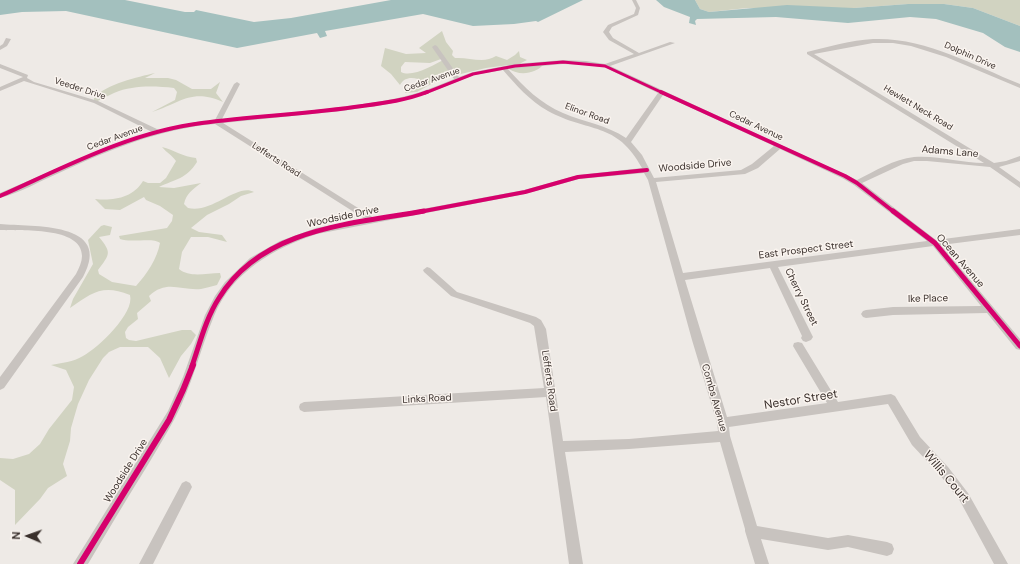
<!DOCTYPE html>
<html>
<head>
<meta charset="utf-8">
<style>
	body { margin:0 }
	#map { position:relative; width:1020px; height:564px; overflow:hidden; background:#eeeae6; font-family:"DM Sans",sans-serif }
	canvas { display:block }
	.north { position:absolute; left:8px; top:516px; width:40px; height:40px; -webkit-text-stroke:3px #faf4ef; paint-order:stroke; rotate:272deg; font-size:11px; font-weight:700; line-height:16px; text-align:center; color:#3a302c }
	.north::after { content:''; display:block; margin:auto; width:14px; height:18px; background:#3a302c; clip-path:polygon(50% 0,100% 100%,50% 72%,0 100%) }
</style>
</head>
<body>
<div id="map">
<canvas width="1020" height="564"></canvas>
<div class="north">N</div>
</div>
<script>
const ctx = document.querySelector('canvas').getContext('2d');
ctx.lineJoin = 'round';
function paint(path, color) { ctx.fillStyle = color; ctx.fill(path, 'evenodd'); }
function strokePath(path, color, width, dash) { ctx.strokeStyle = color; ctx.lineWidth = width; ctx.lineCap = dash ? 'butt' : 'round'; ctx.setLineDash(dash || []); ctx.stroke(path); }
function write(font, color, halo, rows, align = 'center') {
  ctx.font = font + ' "DM Sans",sans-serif'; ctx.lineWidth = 3; ctx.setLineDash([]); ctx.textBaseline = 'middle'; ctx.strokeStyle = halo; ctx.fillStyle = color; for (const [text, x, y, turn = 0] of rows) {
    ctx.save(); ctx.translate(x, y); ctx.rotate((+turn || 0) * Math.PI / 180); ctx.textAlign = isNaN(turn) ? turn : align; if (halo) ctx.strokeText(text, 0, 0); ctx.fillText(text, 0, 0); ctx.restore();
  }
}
const green = new Path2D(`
	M695 0H1020V26L973 8 944 4H908L854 8H747L709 12 700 9Z
	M442 31 446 42 453 51 452 55 455 58C469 57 484 64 496 56L507 60 515 55 519 51 520 57 527 60 521 63 519 67 544 64C536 74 519 76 509 69V65L486 68 440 79 417 92 405 93 407 89 418 86 420 81 418 79C410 77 404 78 400 85L391 74 381 66 385 48 406 54 426 53 419 48ZM441 59H445C434 65 412 78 401 72V67L405 62 430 63Z
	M155 73 145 78H168L176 80 192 89H211L220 82 216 93 223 102C191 88 181 103 152 112L175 100 177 92 174 88C154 86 133 85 114 93 107 96 100 100 94 103V98C106 84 138 77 155 73Z
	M162 147C174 150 183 157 196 158L197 162C186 179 176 179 159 187L174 188 201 183C193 189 186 194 184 204L188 208C212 214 237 183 254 192L241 196 229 204 207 215 191 228 199 232 222 235 227 242 208 237H191L182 252 179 269C190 278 206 273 220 273L221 277 217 285C212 286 207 288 201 289 181 291 167 279 149 296L151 301 137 313 138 319 128 327 125 332 126 338 129 340 136 341 182 330H191L196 335 191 344 181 356 169 378 160 358 148 347H120L109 352 103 358 89 380 78 404 71 428 70 441 63 464 67 476 48 488 40 499 15 525V490L0 480V458L13 459 29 454 40 444 49 429 72 400 74 387 66 370 51 365C62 363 73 362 83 356 98 348 135 313 130 295 102 284 92 293 70 308L73 299 93 264 88 240 101 226 104 225 112 227 110 235 99 237C112 253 110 254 98 270L99 274 112 282 136 286C147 274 157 259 160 243 154 237 131 243 120 239L119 236 167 228 172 221 173 215 160 206 146 200 144 197 120 210 105 209 95 199C113 201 133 198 143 181L148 183H160L166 178 176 161C172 155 167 153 162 147Z`);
const water = new Path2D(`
	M0 0H125L185 12H194L196 10 254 22 291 18 391 0H583L538 22 536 21 514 24 473 26 423 14 325 31 327 36 320 38 317 33 237 48 66 11 22 12 0 15Z
	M656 0H695L700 9 709 12 787 5 854 8 908 4H944L973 8 1020 26V52L1005 47 983 33 936 19 910 17 848 23 776 17 697 19 695 21 696 25 689 23 690 17 664 7Z`);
const street = new Path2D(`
	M632 0H636L640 8 638 15 612 27 609 32 613 38 639 53 670 42 675 43 610 66 857 180C875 171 894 159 914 157 938 155 961 163 984 163L807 54V52C828 47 851 40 873 39 925 37 973 65 1020 84V88L946 57 911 46 893 43H873L814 54 994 163 1006 161 1020 156V161L999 167 1020 182V188L990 167 927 161H914L903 164 862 183 936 240 1020 229V235L941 245 1020 339V350L1016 349 987 313 893 315 866 318 863 317 861 314 863 311 866 310 893 307 981 306 933 246 778 267 813 337 811 340 806 342 803 341 801 338 802 336 770 268 685 280 727 417 827 403 793 346 794 343 798 342 802 343 838 402 891 394 895 396 920 437 948 467 968 493 1008 564H994L960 501 940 475 912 445 888 404 729 427 730 436 757 526 828 538 848 535 887 542 892 544 894 549 892 554 887 556 848 547 828 550 761 539 769 564H755L745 531V529L720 442 629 449 565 452 583 564H569L546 397 304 412 300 410 299 407 300 404 304 402 544 388 534 326 530 323 451 296 424 272 423 270 427 267 430 268 457 292 536 317 541 320 546 329 563 441 629 439 718 431 717 423 692 340 648 180 644 173 579 179 525 194 317 234C274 248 232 272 214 316 200 350 192 386 175 418 166 435 156 451 146 468 126 500 107 532 88 564H73L168 411 183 377 205 315 215 296 225 282 250 258 280 241 316 228 365 219 215 124C159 129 109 150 59 173 40 181 20 193 0 198V193L109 146 152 132 94 103 24 81 0 91V87L23 77 0 68V64L28 75 27 78 34 82 98 101 159 130 201 121 215 120 234 84 237 82 240 84 222 119C277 113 333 110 388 100 411 96 433 88 454 79L432 47 435 45 437 46 459 77 473 72 515 64 563 60 586 61 605 64 634 54 609 40 603 32 608 25 634 14 636 8ZM563 64 586 65 604 67 658 93 626 138C607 125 584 122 563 113 541 104 524 87 508 69ZM503 70C516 85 530 101 548 111 588 133 617 121 642 168L578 175 524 190 374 218 223 123 342 111 389 104 426 94 474 75ZM663 95 774 146 752 164 741 170 654 178 642 155 631 142ZM780 149 842 178 854 185 927 241 683 273 656 182 745 174 758 168Z
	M6 38 11 39 7 46 0 50V46L3 44Z
	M0 224C32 227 114 221 83 277L4 388 0 390V377L76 274C79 268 82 262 82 256 82 226 20 231 0 230Z
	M186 481 190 483 192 487 153 564H139L182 483Z`);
const cyclewayFar3 = new Path2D(`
	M425 93 473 74 515 66 563 62 605 66 663 93`);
const cyclewayFar2 = new Path2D(`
	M661 92 845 176 857 183 894 212
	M0 196C65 167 130 132 202 123 255 116 309 114 362 106 384 103 407 100 427 92
	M419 212 525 192 578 177 647 170`);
const cyclewayFar1 = new Path2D(`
	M893 211 935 243 1020 346
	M192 366C200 343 206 318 219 298 262 228 351 224 424 211`);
const cycleway = new Path2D(`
	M80 564 169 420 183 390 193 365`);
const farStreetnames = [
	["Dolphin Drive",970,56,24],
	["Cedar Avenue",432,80,-19],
	["Veeder Drive",80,89,18],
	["Hewlett Neck Road",918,108,31],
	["Elinor Road",587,114,20],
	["Cedar Avenue",756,126,25],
	["Cedar Avenue",115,138,-20],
	["Lefferts Road",276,160,33]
];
const streetNames = [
	["Adams Lane",950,152,5],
	["Woodside Drive",695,166,-5],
	["Woodside Drive",343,217,-12],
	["East Prospect Street",806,250,-7],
	["Ocean Avenue",960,261,49],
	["Cherry Street",801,297,64],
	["Ike Place",928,299,-1],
	["Lefferts Road",549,381,82],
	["Combs Avenue",714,398,74],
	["Links Road",427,399,-3],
	["Woodside Drive",126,471,-58]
];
const nearStreetnames = [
	["Nestor Street",801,400,-9],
	["Willis Court",946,477,50]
];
paint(green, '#d1d3c1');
paint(water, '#a3c0be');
paint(street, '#c8c3bf');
strokePath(cyclewayFar3, '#d6006c', 3);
strokePath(cyclewayFar2, '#d6006c', 4);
strokePath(cyclewayFar1, '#d6006c', 5);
strokePath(cycleway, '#d6006c', 6);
write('9px', '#3a302c', '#faf4ef', farStreetnames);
write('10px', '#3a302c', '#faf4ef', streetNames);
write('12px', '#3a302c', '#faf4ef', nearStreetnames);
</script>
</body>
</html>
